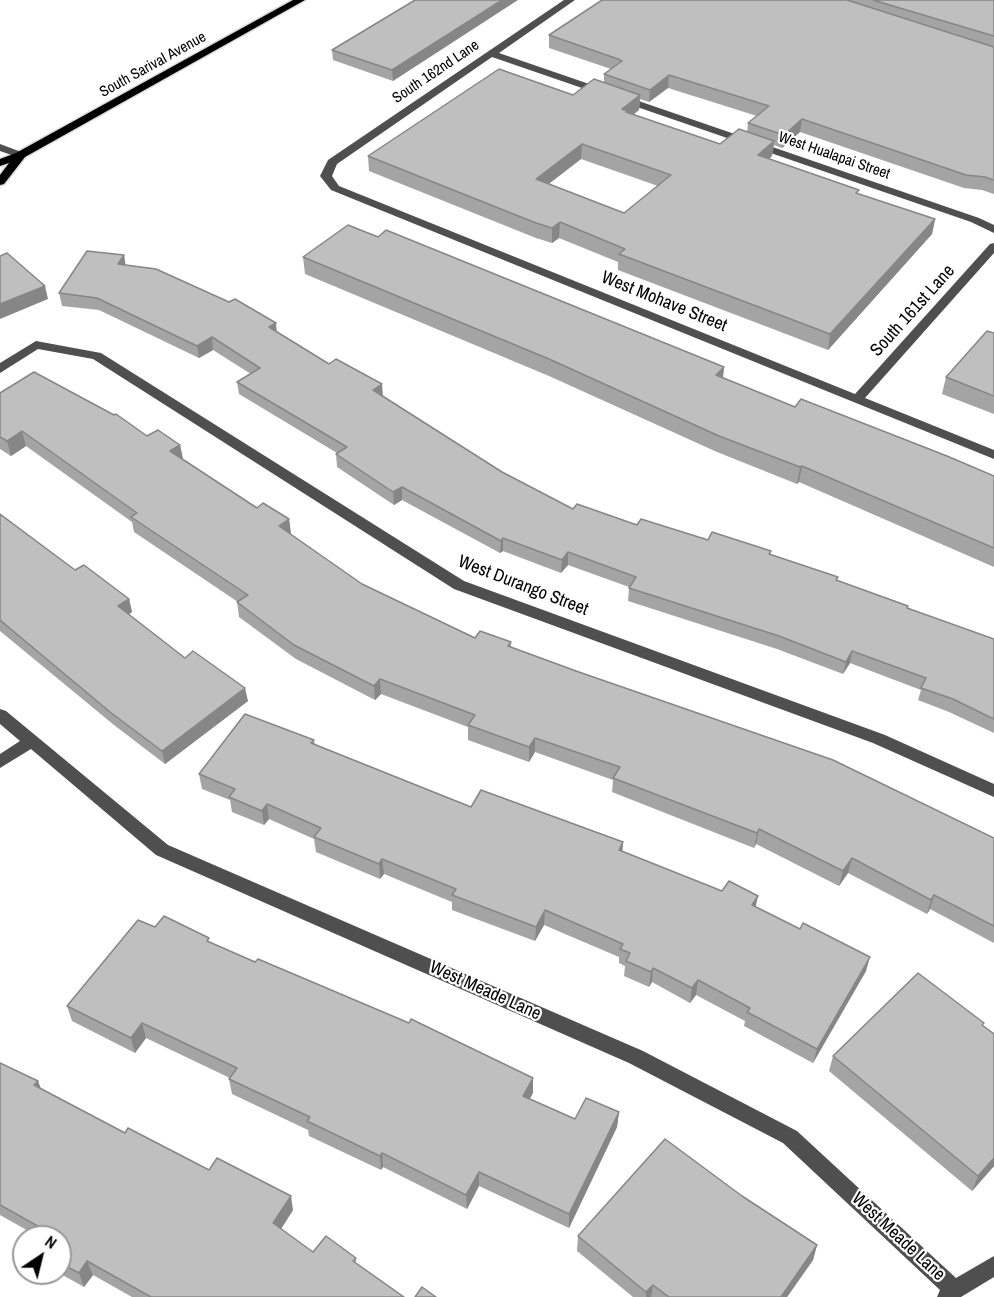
<!DOCTYPE html>
<html>
<head>
<meta charset="utf-8">
<style>
	body { margin:0 }
	#map { position:relative; width:994px; height:1297px; overflow:hidden; background:#fff; font-family:"Archivo Narrow",sans-serif }
	canvas { display:block }
	.north { position:absolute; left:12px; top:1225px; width:60px; height:60px; box-sizing:border-box; background:#fff; border:2px solid #999; border-radius:50%; rotate:35deg; font-size:16px; font-weight:700; line-height:24px; text-align:center; color:#000 }
	.north::after { content:''; display:block; margin:auto; width:21px; height:27px; background:#000; clip-path:polygon(50% 0,100% 100%,50% 72%,0 100%) }
</style>
</head>
<body>
<div id="map">
<canvas width="994" height="1297"></canvas>
<div class="north">N</div>
</div>
<script>
const ctx = document.querySelector('canvas').getContext('2d');
ctx.lineJoin = 'round';
function strokePath(path, color, width, dash) { ctx.strokeStyle = color; ctx.lineWidth = width; ctx.lineCap = dash ? 'butt' : 'round'; ctx.setLineDash(dash || []); ctx.stroke(path); }
function paint(path, color) { ctx.fillStyle = color; ctx.fill(path, 'evenodd'); }
function write(font, color, halo, rows, align = 'center') {
  ctx.font = font + ' "Archivo Narrow",sans-serif'; ctx.lineWidth = 4.5; ctx.setLineDash([]); ctx.textBaseline = 'middle'; ctx.strokeStyle = halo; ctx.fillStyle = color; for (const [text, x, y, turn = 0] of rows) {
    ctx.save(); ctx.translate(x, y); ctx.rotate((+turn || 0) * Math.PI / 180); ctx.textAlign = isNaN(turn) ? turn : align; if (halo) ctx.strokeText(text, 0, 0); ctx.fillText(text, 0, 0); ctx.restore();
  }
}
const minor = new Path2D(`
	M564 0H575L499 53 979 218 994 225V233L971 222 492 57 337 164 332 176 339 186 855 394 990 244 994 243V253L865 398 994 450V459L331 190 320 176 328 160Z
	M0 144 24 153 25 155 20 158 0 151Z
	M36 341 101 353 464 581 885 735 994 784V797L873 743 454 589 93 359 38 349 0 373V363Z
	M0 709 6 711 168 845 643 1051 797 1131 956 1278 994 1256V1277L961 1297H937L940 1290 783 1143 629 1063 156 855 31 749 0 768V754L20 741 0 724Z`);
const major = new Path2D(`
	M293 0H305L25 157 4 184 0 185V175L9 163 0 166V159L16 153Z`);
const wall = new Path2D(`
	M415 0 393 81 333 60 332 50Z
	M602 0H994V194L982 190 964 188 800 132 782 148 774 145 772 156 769 159 858 194 935 219 932 234 828 350 618 270V262L559 238 552 243 536 238 369 171 368 156 573 95 604 83V74L611 69 549 48V35ZM668 88 757 116 748 123 747 132 720 144 633 115 639 110 640 99 649 102ZM581 159 658 186 624 213 549 184Z
	M378 237 724 367 723 378 795 407 994 476V567L799 482 797 484 717 452 549 376 305 274 303 257Z
	M124 255 125 265 277 332 382 396 502 472 573 509 637 525 708 540 771 555 908 609 994 639V733L949 712 918 700 921 690 850 663 843 674 777 649 628 601 629 587 568 565 561 573 503 551 500 553 402 500 394 505 337 467 336 454 337 453 239 394 237 382 251 374 213 350 199 358 99 310 62 306 59 293Z
	M994 333V414L942 394 946 377Z
	M0 393 147 436 180 445 183 459 257 508 289 519 291 534 362 584 475 638 511 642V647L994 838V943L930 909 927 914 848 873 839 886 756 844 754 848 612 792 613 780 535 752 529 762 468 740V727L381 694 375 700 296 659 239 617 237 602H238L134 532 132 522 26 446 11 456 0 449Z
	M0 514 75 570 129 599 132 612 129 614 185 658 248 701 165 764 114 725 0 631Z
	M314 740 315 745 471 807 623 842 622 851 756 907 866 971 813 1063 744 1026 745 1021 696 995 690 1003 652 982 649 987 624 976 625 966 619 963V957L544 925 535 941 452 910V902L384 874 380 879 316 852 314 839 269 819 264 825 232 812 230 800 202 789 199 774Z
	M155 927 210 942 533 1093 529 1099 575 1119 619 1112 617 1127 569 1228 479 1186 467 1209 383 1167 381 1170 309 1136 308 1130 232 1094 229 1079 230 1078 146 1038 135 1053 72 1021 67 1006Z
	M983 1026 994 1034V1166L972 1191 829 1071 833 1056Z
	M0 1063 38 1081 41 1089 125 1133 209 1170 293 1210 281 1229 313 1252 356 1258V1263L404 1297H132L93 1275 84 1287 59 1273H60V1237H39L0 1215Z
	M742 1196 817 1245 813 1260 787 1297H633L577 1251 578 1236Z`);
const shadedWall = new Path2D(`
	M502 0H518L393 81 392 70Z
	M669 75 668 88 649 102 650 90Z
	M640 95 639 110 627 119 622 109Z
	M802 119 800 132 782 148 784 135Z
	M774 141 772 156 756 170 758 155Z
	M582 144 581 159 535 194 536 179Z
	M935 219 932 234 828 350 830 334Z
	M560 222 559 238 552 243V228Z
	M124 255 126 268 118 264Z
	M45 286 48 299 0 319V304Z
	M276 323 277 335 269 327Z
	M212 337 213 350 199 358 197 346Z
	M724 367 722 384 716 375Z
	M382 384 383 397 373 390Z
	M22 431 26 446 11 456 7 441Z
	M180 445 183 459 170 451Z
	M802 466 799 482 797 484 800 467Z
	M402 487V500L394 505 393 492Z
	M289 519 291 534 279 526Z
	M503 538V551L500 553 501 541Z
	M568 552V565L561 573 562 560Z
	M129 599 132 612 121 620 118 606Z
	M852 651 850 663 843 674 846 662Z
	M380 679 381 694 375 700 374 686Z
	M245 688 248 701 165 764 162 751Z
	M535 738V752L529 762V747Z
	M267 804 269 819 264 825 262 811Z
	M759 829 756 844 754 848 757 833Z
	M623 842 622 857 619 850Z
	M852 858 848 873 839 886 843 871Z
	M382 859 384 874 380 879 379 864Z
	M934 895 930 909 927 914 931 900Z
	M758 896 755 910 752 905Z
	M545 910 544 925 535 941 536 927Z
	M870 957 866 971 813 1063 817 1049Z
	M653 968 652 982 649 987 651 972Z
	M698 980 696 995 690 1003 692 988Z
	M142 1023 146 1038 135 1053 131 1038Z
	M533 1078V1093L523 1111V1096Z
	M38 1081 43 1096 34 1085Z
	M619 1112 617 1127 569 1228V1214Z
	M382 1153 383 1167 381 1170 380 1156Z
	M994 1158V1166L972 1191 978 1176Z
	M479 1172V1186L467 1209 466 1195Z
	M291 1196 293 1210 276 1237 273 1223Z
	M817 1245 813 1260 787 1297H781Z
	M87 1261 93 1275 84 1287 79 1273Z
	M653 1285 651 1297H646V1292Z`);
const building = new Path2D(`
	M415 0H502L392 70 332 50Z
	M602 0H847L994 47V180L985 177 966 175 802 119 784 135 748 123 769 106 669 75 650 90 604 74 622 61 618 59 549 35Z
	M873 0H994V36Z
	M499 69 573 95 594 79 640 95 622 109 627 111 626 112 720 144 739 129 774 141 758 155 859 190 856 193 935 219 830 334 619 254 625 249 560 222 552 228 536 223 368 156ZM582 144 671 175 624 213 536 179Z
	M348 225 378 237 386 230 724 367 716 375 768 396 795 407 801 399 947 456 994 476V548L802 466 800 467 719 436 549 359 303 257Z
	M87 251 124 255 118 264 156 269 229 302 235 299 276 323 269 327 329 364 336 359 382 384 373 390 502 472 573 509 577 504 637 525 641 519 708 540 712 532 771 551 769 554 838 577 836 580 908 606 907 608 994 639V719L953 699 921 688 926 678 852 651 846 662 779 636 629 588 636 577 568 552 562 560 503 538 501 541 402 487 393 492 336 454 347 447 237 382 260 368 212 337 197 346 97 298 59 293Z
	M7 253 45 286 0 304V256Z
	M987 331 994 333V396L946 377Z
	M34 372 114 415 116 414 147 436 158 430 180 445 170 451 257 508 263 503 289 519 279 526 362 584 475 638 480 631 511 642 508 646 576 671 833 760 994 838V926L934 895 931 900 852 858 843 871 759 829 757 833 613 778 620 767 535 738 529 747 468 725 475 715 380 679 374 686 294 645 237 602 248 595 131 517 137 513 22 431 7 441 0 437V393Z
	M0 514 75 570 84 565 129 599 118 606 185 658 193 651 245 688 162 751 110 712 0 620Z
	M245 714 314 740 311 743 471 807 481 790 623 842 619 850 722 891 729 881 758 896 752 905 800 929 803 923 870 957 817 1049 747 1012 750 1008 698 980 692 988 653 968 651 972 626 961 630 953 620 949 623 944 545 910 536 927 452 895 456 889 382 859 379 864 314 837 321 828 267 804 262 811 229 797 235 789 199 774Z
	M164 916 209 938 207 941 255 962 258 959 409 1023 411 1019 533 1078 523 1096 575 1119 586 1098 619 1112 569 1214 479 1172 466 1195 382 1153 380 1156 307 1121 310 1117 229 1079 237 1068 142 1023 131 1038 67 1006 138 920 155 927Z
	M918 973 984 1023 982 1025 994 1034V1158L978 1176 833 1056Z
	M0 1063 38 1081 34 1085 125 1133 128 1128 209 1170 217 1158 291 1196 273 1223 313 1252 326 1236 356 1258 353 1261 404 1297H151L87 1261 79 1273 60 1263V1237H50L52 1234 0 1205Z
	M665 1139 742 1196 817 1245 781 1297H669L653 1285 646 1292 578 1236Z
	M422 1287 436 1297H415Z`);
const farStreetnames = [
	["South Sarival Avenue",153,65,-29],
	["South 162nd Lane",436,72,-34],
	["West Hualapai Street",834,156,19]
];
const streetNames = [
	["West Mohave Street",664,302,22],
	["South 161st Lane",913,311,-48],
	["West Durango Street",523,586,21],
	["West Meade Lane",485,991,24],
	["West Meade Lane",898,1237,43]
];
strokePath(major, '#dbdbdb', 3);
paint(minor, '#4f4f4f');
paint(major, '#000');
paint(wall, '#a4a4a4');
paint(shadedWall, '#868686');
paint(building, '#bfbfbf');
strokePath(building, '#868686', 1.5);
write('15px', '#000', '#fff', farStreetnames);
write('18px', '#000', '#fff', streetNames);
</script>
</body>
</html>
